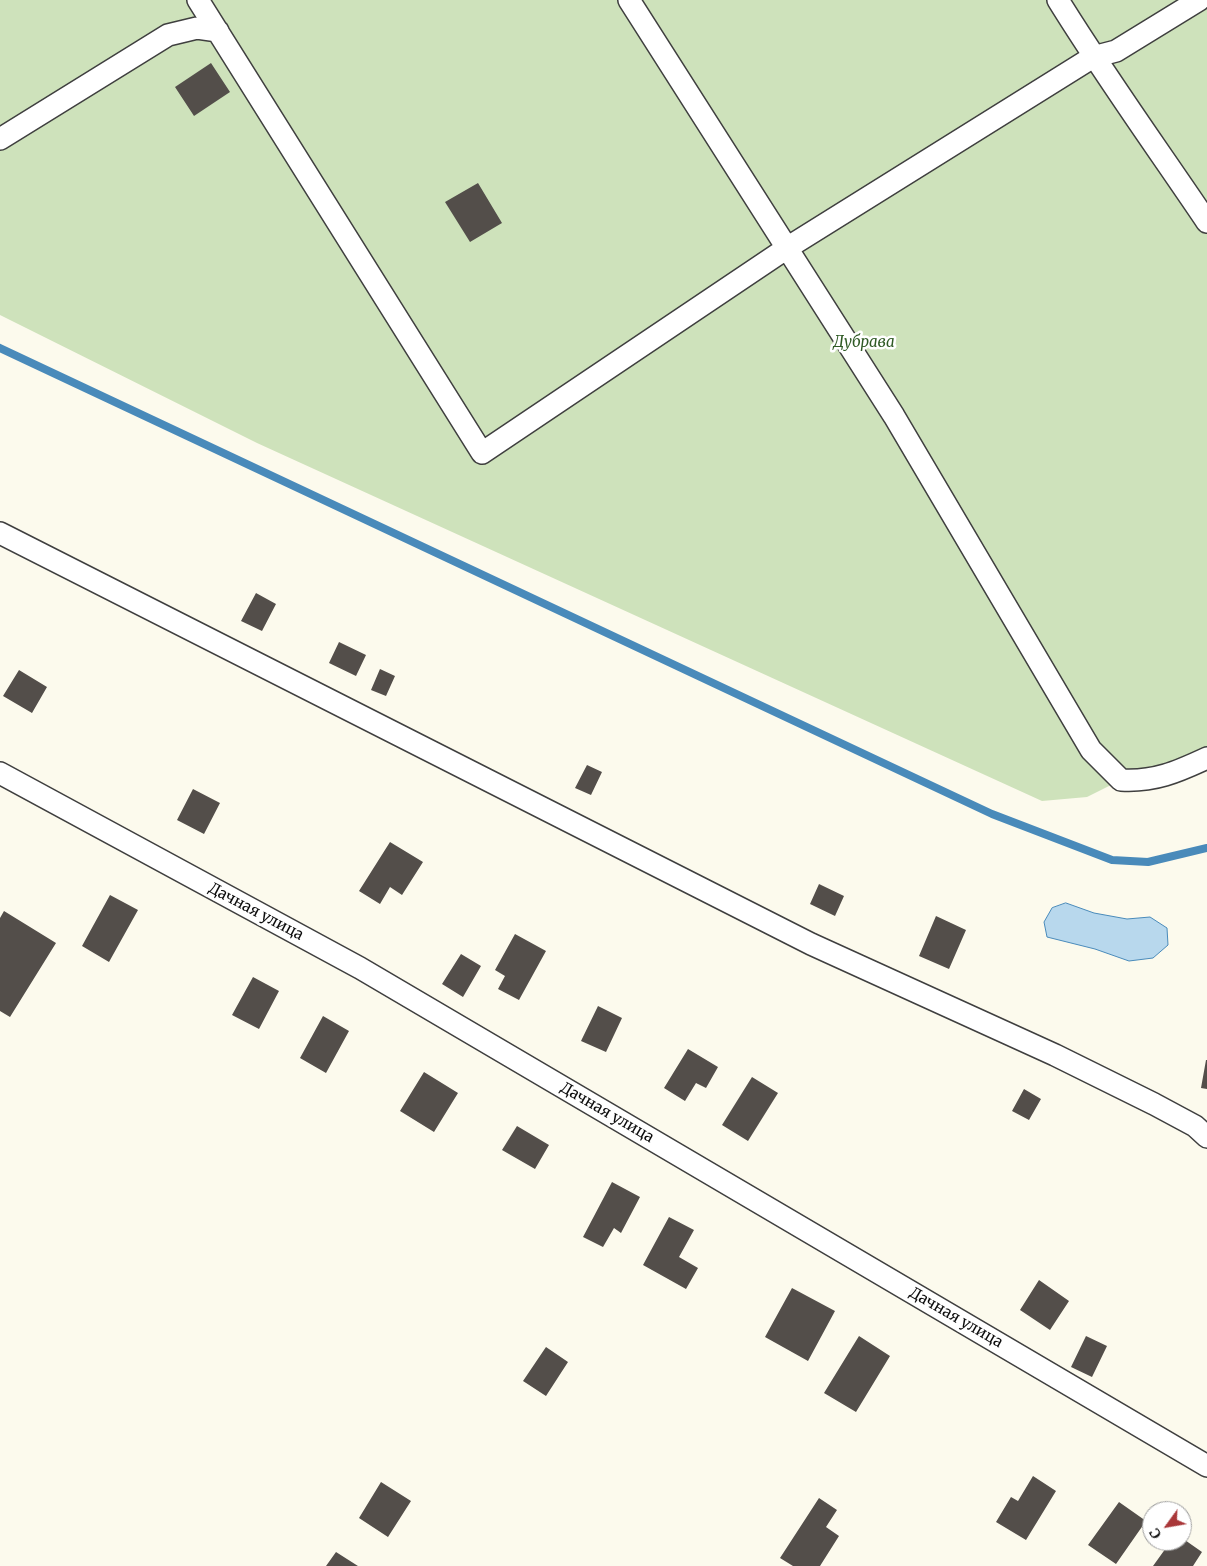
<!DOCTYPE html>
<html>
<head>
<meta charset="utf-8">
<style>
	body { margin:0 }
	#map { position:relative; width:1207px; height:1566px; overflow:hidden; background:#fcfaed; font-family:Merriweather,serif }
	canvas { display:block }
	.north { position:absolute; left:1142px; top:1501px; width:50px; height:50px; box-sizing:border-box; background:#fff; border:1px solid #9e9e9e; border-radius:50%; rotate:238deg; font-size:14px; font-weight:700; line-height:20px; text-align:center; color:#0c0c0c }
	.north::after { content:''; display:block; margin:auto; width:18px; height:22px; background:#a93739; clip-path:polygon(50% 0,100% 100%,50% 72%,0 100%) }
</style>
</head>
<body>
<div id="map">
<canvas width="1207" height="1566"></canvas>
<div class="north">С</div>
</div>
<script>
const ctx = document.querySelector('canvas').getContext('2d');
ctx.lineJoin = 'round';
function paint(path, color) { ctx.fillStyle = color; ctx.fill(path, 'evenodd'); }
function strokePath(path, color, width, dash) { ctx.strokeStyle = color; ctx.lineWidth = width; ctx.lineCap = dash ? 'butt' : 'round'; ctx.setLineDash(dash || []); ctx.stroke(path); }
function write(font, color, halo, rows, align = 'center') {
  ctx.font = font + ' Merriweather,serif'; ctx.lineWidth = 5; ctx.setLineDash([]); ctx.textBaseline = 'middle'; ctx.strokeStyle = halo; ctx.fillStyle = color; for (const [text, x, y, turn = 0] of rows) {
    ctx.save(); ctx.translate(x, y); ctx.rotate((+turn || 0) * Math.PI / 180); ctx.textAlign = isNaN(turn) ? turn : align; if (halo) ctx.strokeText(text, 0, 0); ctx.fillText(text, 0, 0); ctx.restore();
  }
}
const green = new Path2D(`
	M0 0H1207V758L1121 780 1087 797 1042 801 257 443 0 315Z`);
const water = new Path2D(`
	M1066 903 1094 913 1127 919 1150 917 1167 928 1168 945 1153 958 1129 961 1095 949 1047 937 1044 922 1052 908Z`);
const stream = new Path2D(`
	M0 348 992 814 1112 860 1148 862 1207 848`);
const building = new Path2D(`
	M211 63 230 92 194 116 175 87Z
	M478 183 502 223 470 242 445 202Z
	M256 593 276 604 262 631 241 621Z
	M339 642 366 655 356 676 329 663Z
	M380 669 395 676 386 696 371 690Z
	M19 670 47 687 32 713 3 696Z
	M587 765 602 772 591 795 575 788Z
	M193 789 220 803 204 834 177 820Z
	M390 842 423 862 402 895 390 887 380 904 359 891Z
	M819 884 844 896 835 916 810 904Z
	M110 895 138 910 109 962 82 946Z
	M4 911 56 943 10 1017 0 1011V918Z
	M936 916 966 930 949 969 919 956Z
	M515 934 546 951 519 1000 498 989 505 976 495 970Z
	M461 954 481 966 463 997 442 984Z
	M253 977 279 991 259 1029 232 1015Z
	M598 1006 622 1018 606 1052 581 1041Z
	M323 1016 349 1031 326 1073 300 1058Z
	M688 1049 718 1067 706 1088 696 1083 685 1101 664 1088Z
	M1206 1060H1207V1089L1201 1088Z
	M424 1072 458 1093 434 1132 400 1111Z
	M752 1077 778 1093 748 1141 722 1125Z
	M1024 1089 1041 1099 1029 1120 1012 1111Z
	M517 1126 549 1145 535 1169 502 1150Z
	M612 1182 640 1197 621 1233 614 1228 603 1247 583 1237Z
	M669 1217 694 1230 679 1257 698 1268 686 1289 643 1265Z
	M1039 1280 1069 1301 1050 1330 1020 1310Z
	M792 1288 835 1311 808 1361 765 1337Z
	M859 1336 890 1356 856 1412 824 1393Z
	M1086 1336 1107 1346 1092 1377 1071 1367Z
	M546 1347 568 1362 546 1396 523 1381Z
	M1033 1476 1056 1491 1026 1540 996 1522 1011 1497 1018 1501Z
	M381 1482 411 1501 388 1537 359 1518Z
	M819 1498 837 1510 826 1527 839 1536 820 1566H793L780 1558Z
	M1119 1502 1146 1521 1116 1564 1088 1545Z
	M1182 1538 1202 1552 1193 1566H1153L1171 1541H1182Z
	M336 1552 358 1566H326Z`);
const street = new Path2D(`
	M198 0 482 453 787 248 1093 57 1116 51 1199 0
	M629 0 894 416 1091 750 1121 780C1154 782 1177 772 1207 758
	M1058 0C1105 76 1157 148 1207 222
	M0 139 168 35 197 28 218 31
	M0 533 811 944 1055 1055 1154 1104 1195 1126 1207 1137
	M0 773 360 968 1207 1466`);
const parkNames = [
	["Дубрава",864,343]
];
const streetNames = [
	["Дачная улица",256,912,28],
	["Дачная улица",607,1113,30],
	["Дачная улица",956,1318,30]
];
paint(green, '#cee2bb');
paint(water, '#b8d8ed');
strokePath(water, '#498aba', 1);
strokePath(stream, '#498aba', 8);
paint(building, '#534e4a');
strokePath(street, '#3f3f3f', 24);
strokePath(street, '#fff', 21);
write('italic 15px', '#2f5a25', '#fff', parkNames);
write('15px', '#0c0c0c', '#fff', streetNames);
</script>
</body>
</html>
